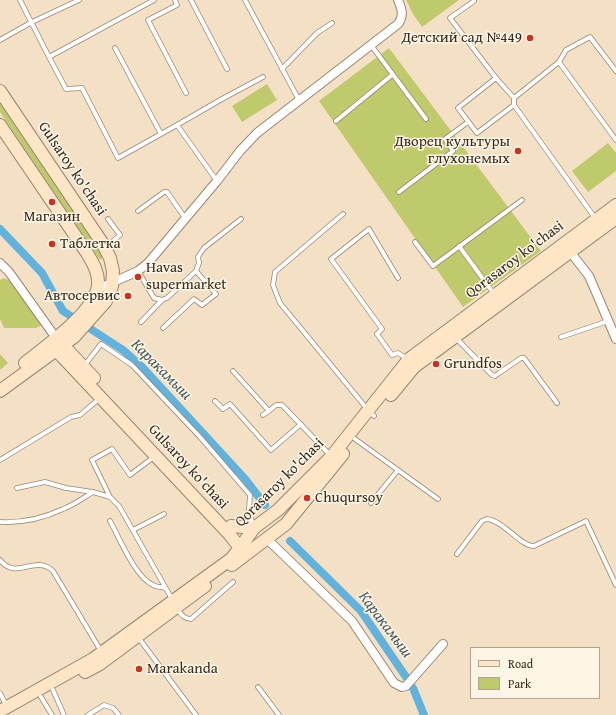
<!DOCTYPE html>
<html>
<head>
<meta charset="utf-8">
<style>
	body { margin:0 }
	#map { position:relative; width:616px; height:715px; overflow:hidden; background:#f4e1c5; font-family:"Gentium Book Plus",serif }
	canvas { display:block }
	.legend { position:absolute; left:470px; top:647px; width:130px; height:52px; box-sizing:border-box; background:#fcf5e5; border:1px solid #afa495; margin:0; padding:5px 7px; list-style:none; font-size:12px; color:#3b2a1e }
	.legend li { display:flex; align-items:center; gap:8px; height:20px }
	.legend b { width:20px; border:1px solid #afa495 }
</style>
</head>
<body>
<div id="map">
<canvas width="616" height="715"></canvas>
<ul class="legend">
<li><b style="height:5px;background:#fde5c5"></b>Road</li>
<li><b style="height:11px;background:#beca6c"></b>Park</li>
</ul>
</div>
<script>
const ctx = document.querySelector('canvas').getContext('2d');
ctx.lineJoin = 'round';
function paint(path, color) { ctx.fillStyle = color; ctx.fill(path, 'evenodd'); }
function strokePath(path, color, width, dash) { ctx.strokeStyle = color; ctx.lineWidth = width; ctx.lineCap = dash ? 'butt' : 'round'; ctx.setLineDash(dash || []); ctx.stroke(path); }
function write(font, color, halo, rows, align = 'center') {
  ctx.font = font + ' "Gentium Book Plus",serif'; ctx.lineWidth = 3; ctx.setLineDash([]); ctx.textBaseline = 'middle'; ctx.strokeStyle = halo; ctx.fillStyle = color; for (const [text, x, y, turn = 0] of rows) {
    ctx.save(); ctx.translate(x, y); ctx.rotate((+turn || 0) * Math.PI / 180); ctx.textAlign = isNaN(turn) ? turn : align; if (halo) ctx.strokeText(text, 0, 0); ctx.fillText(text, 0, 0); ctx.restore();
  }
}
const green = new Path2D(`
	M406 0H459L422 27 413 14Z
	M389 48 541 251 463 307 319 101Z
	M267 84 277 100 242 122 232 106Z
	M0 101 105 256 100 260 0 112Z
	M608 143 616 153V171L588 192 572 171Z
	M4 278 10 281 42 325 36 328H4L0 319V280Z
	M0 354 8 363 0 370Z`);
const canal = new Path2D(`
	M0 229 42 273 63 311 123 350 142 367 245 479 265 505
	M290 541 361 611 406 677
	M413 688 424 715`);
const lane = new Path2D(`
	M20 0 49 57 154 0
	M175 0 177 5 148 20 186 93
	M191 0 227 69
	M245 0 299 100
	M474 1 450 18 496 78
	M0 40 32 22 79 0
	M371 45 426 119
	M115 48 161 134
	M49 57 66 89 82 88 118 158 177 125 217 181
	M559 62 566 50 590 37 616 71
	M282 69 317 33 332 23
	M514 98 559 62 616 140
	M514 105 477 133 458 108 496 78 514 98V105L595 218
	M336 121 392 75
	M177 125 222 99 263 77
	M399 192 453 151 445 139 468 122
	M138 211 164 192H167L185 218
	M343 214 275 272 273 285 280 303 368 410 374 416
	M415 242 433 266 522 200
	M459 246 494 294
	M105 248 120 235 108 219
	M138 271 154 298 162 300 167 298 196 271 199 263 198 257 204 248 241 219
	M398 278 369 229 331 259 382 329 377 334 392 355 398 353 408 359
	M141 322 162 300
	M163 328 194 299 202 305 216 294 196 271
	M561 337 608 321
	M456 338 492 375 495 376 499 373 521 358H524L557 403
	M84 366 101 344 132 365 200 437 250 495 249 510 253 526
	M233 371 269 411
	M215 401 223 409 230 404 271 450 301 424
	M263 415 269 411 276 405H282L331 456
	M355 439 438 499
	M0 460 71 417 80 415 100 398
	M17 488 45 482 66 488 93 492 110 497 119 506 172 599
	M110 497 92 460 112 449 130 475 155 456
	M371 503 398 470
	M110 521C120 539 135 577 153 585 156 587 162 587 165 588
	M0 522C21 523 44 518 63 509 74 505 83 498 93 492
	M133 530 164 514
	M457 554 482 521 487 519C504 521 520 546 534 546L586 521 616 585
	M0 560C17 581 34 554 53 571L101 651
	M177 609C181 614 184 619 191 619L233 582
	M138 637 196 715
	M258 687 279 715
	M53 690 64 715
	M0 693 6 705
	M41 697 52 715
	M88 715 104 705 113 708 119 715`);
const street = new Path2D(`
	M568 249 589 276 616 339
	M0 263 9 272 56 338
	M98 289 138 271 148 263 217 181 240 151 257 133 398 24C404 16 402 9 398 0
	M266 538 352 621 394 683 402 687 406 686 443 644`);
const secondary = new Path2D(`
	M0 91 103 244 110 258 113 271 112 286 106 301 74 337 0 391
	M0 125 87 253C93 263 99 273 98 285 96 311 45 347 25 363
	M57 339 94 378
	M56 343V350L230 535 244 553
	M391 395 414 367 616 218
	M231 526 254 528
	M232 565 286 524 343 454
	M85 672 100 664 205 586
	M0 711 93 659 231 559 240 548 254 528 278 510 331 457 409 359 616 205`);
const markers = [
	[530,38,4,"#c8321e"],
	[518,151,4,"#c8321e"],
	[52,202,4,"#c8321e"],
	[52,244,4,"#c8321e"],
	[138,277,4,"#c8321e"],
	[128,296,4,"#c8321e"],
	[436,364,4,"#c8321e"],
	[307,498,4,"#c8321e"],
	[139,669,4,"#c8321e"]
];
const poiNames = [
	["Детский сад №449",522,38,"right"],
	["Дворец культуры",510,142,"right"],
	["глухонемых",510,159,"right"],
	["Магазин",52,217,"center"],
	["Таблетка",60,244],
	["Havas",146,268],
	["supermarket",146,285],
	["Автосервис",120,296,"right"],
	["Grundfos",444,364],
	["Chuqursoy",315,498],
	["Marakanda",147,669]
];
const streetNames = [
	["Gulsaroy ko'chasi",72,169,56],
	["Qorasaroy ko'chasi",515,260,-37],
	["Gulsaroy ko'chasi",188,467,47],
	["Qorasaroy ko'chasi",280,483,-45]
];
const waterNames = [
	["Каракамыш",161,370,45],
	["Каракамыш",385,625,53]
];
paint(green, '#beca6c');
strokePath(canal, '#61b2dc', 8);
strokePath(lane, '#988672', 5.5);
strokePath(street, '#988672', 10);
strokePath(secondary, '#988672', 14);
strokePath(lane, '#fff', 4);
strokePath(street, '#fff', 8);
strokePath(secondary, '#fde5c5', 12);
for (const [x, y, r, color] of markers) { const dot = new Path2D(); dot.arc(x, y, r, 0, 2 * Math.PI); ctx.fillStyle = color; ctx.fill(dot); strokePath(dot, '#fcf5e5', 1.5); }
write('15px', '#3b2a1e', '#fcf5e5', poiNames, 'left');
write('15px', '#3b2a1e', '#fcf5e5', streetNames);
write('italic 16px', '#485a60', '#fcf5e5', waterNames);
</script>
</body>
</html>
